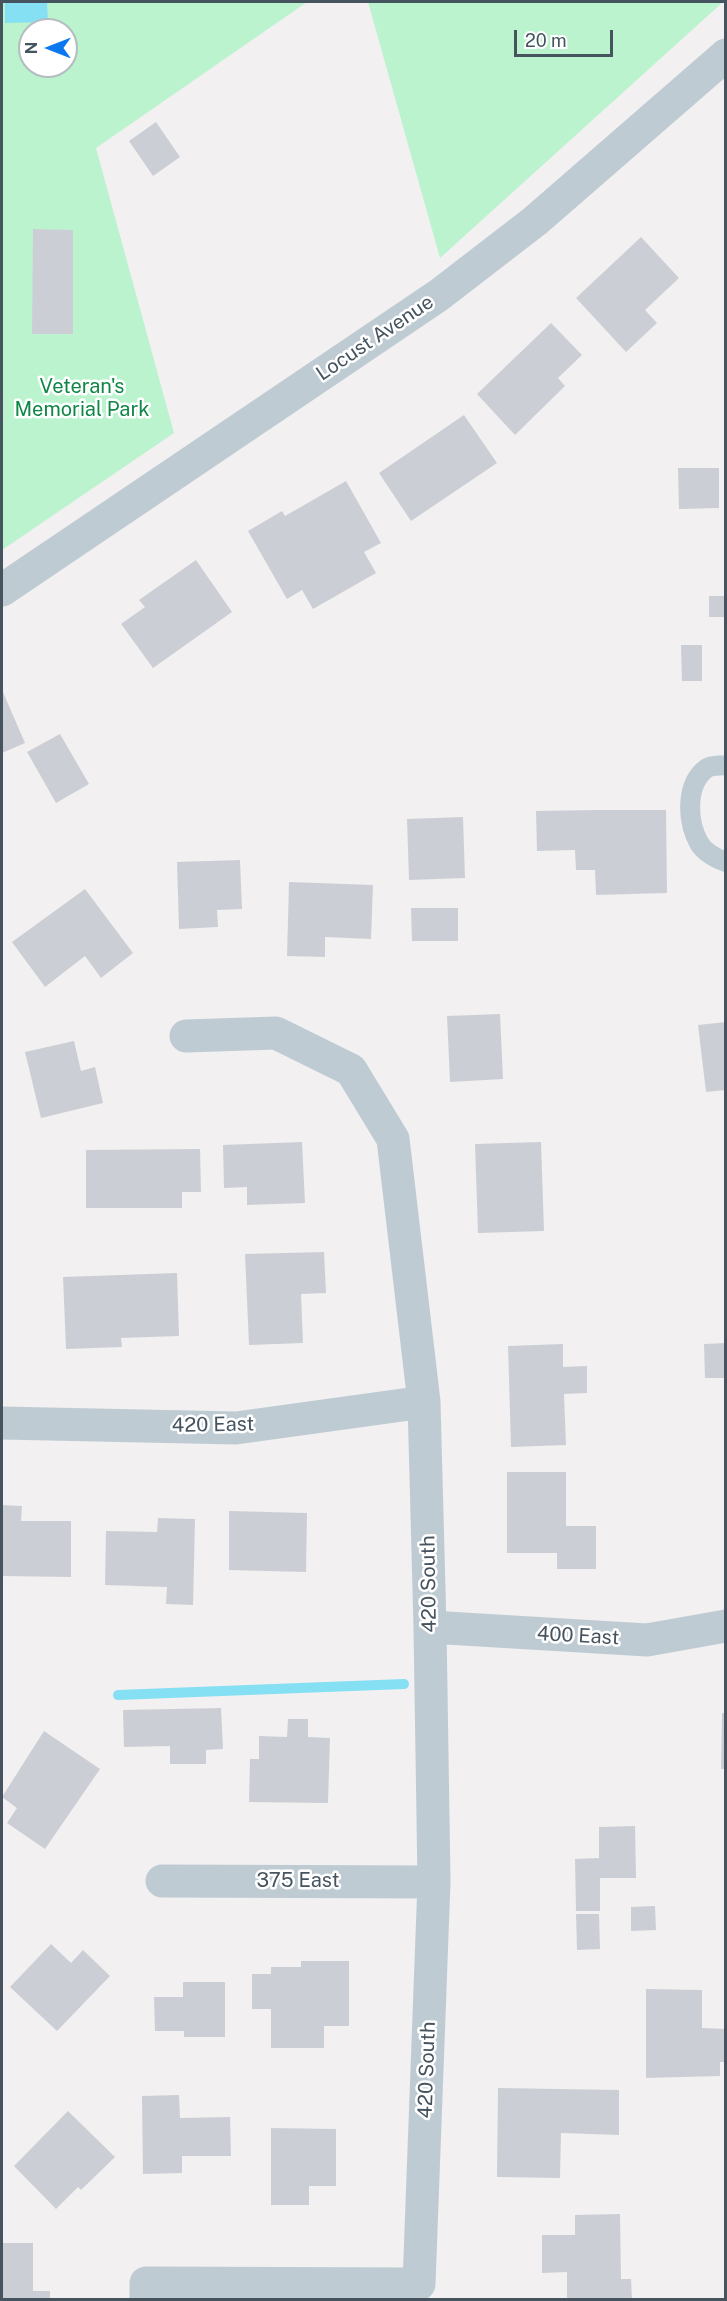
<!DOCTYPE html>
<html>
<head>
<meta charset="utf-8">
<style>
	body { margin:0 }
	#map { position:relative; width:727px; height:2301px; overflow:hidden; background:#f2f0f0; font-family:"Public Sans",sans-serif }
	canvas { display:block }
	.frame { position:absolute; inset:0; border:3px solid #46545f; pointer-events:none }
	.north { position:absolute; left:18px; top:18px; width:60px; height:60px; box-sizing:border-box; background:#fff; border:2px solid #b5bbbf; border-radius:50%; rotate:270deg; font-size:16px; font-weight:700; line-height:24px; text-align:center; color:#46545f }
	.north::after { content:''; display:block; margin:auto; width:21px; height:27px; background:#0c78f0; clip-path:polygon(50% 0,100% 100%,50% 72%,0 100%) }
	.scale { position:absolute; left:514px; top:30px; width:99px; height:27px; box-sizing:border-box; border:3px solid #46545f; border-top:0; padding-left:8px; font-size:18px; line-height:21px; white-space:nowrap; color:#46545f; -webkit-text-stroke:4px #fff; paint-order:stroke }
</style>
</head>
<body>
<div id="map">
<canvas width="727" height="2301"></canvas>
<div class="frame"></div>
<div class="north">N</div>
<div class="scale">20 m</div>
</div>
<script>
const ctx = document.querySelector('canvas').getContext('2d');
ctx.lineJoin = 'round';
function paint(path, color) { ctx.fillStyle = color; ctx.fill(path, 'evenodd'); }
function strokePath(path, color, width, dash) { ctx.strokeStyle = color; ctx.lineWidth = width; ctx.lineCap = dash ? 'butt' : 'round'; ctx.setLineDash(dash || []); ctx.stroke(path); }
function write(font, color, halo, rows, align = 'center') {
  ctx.font = font + ' "Public Sans",sans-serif'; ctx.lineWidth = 5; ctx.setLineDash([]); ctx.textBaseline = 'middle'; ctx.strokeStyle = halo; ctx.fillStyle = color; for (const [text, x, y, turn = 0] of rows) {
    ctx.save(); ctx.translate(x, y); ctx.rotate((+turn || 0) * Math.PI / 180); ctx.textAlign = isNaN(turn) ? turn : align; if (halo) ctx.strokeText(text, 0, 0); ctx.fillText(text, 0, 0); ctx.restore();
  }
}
const green = new Path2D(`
	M2 2H307L96 148 174 433 2 550ZM30 30H66V66H30Z
	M368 2H723L440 258Z`);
const water = new Path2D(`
	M5 2H47L48 22 5 23Z`);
const stream = new Path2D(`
	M118 1695 404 1684`);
const building = new Path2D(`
	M156 122 180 157 153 176 129 141Z
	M33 229 73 230V334H32Z
	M641 237 679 278 645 310 657 323 626 352 576 298Z
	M551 323 582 355 558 378 565 386 515 435 477 394Z
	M464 415 497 463 411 521 379 473Z
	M678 468H719V508L679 509Z
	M346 481 381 543 364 552 376 573 313 609 302 590 287 599 248 531 282 511 285 516Z
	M196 560 232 612 153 668 121 624 145 607 139 600Z
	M709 596H726V617H709Z
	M681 645H702V681H682Z
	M2 690 25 743 2 753Z
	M60 734 89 784 56 803 27 752Z
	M596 810H666L667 893 596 895 595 870H576L575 850 537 851 536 811Z
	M463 817 465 878 409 880 407 819Z
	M240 860 242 909 217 910 218 927 179 929 177 862Z
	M289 882 373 885 371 939 325 937V957L287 956Z
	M85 889 133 953 101 978 85 956 45 987 12 942Z
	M411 908H458V941H412Z
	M500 1014 503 1079 450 1082 447 1016Z
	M726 1022V1090L706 1092 698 1025Z
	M74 1041 81 1071 95 1067 103 1103 41 1118 25 1052Z
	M302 1142 305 1203 247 1205V1187L224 1188 223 1145Z
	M541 1142 544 1231 478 1233 475 1144Z
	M200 1149 201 1192H182V1208H86V1150Z
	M324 1252 326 1293 301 1294 303 1343 249 1345 245 1254Z
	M177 1273 179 1336 121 1338 122 1347 66 1349 63 1277Z
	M726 1343V1378H705L704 1344Z
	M563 1344V1367L587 1366V1393L564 1394 566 1445 511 1447 508 1346Z
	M507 1472H566V1526H596V1569H557V1553H507Z
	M2 1505 22 1506 21 1521H71V1577L2 1576Z
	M229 1511 307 1513 306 1572 229 1570Z
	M158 1518 195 1519 193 1605 166 1604 167 1587 105 1585 106 1531 157 1532Z
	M221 1708 223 1749 206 1750V1764H170V1746L124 1747 123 1710Z
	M722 1713H726V1769H721Z
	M288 1719H308V1737L330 1738 328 1803 249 1802 250 1759H259V1736L287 1737Z
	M44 1731 100 1769 45 1849 7 1823 17 1808 2 1797Z
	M635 1826 636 1878H600V1911H576L575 1859 599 1858V1827Z
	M655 1906 656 1930 631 1931V1907Z
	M576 1914H599L600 1949 577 1950Z
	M51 1944 71 1963 83 1950 110 1976 57 2031 10 1987Z
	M301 1961H349V2026H324V2048H271V2009H252V1974H271V1967H301Z
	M183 1982H225V2037H184V2031H155L154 1997H183Z
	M646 1989 702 1990V2028L726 2029V2062H720V2076L646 2078Z
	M498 2088 619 2090V2135L561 2133 560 2178 497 2177Z
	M179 2095 180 2118 230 2117 231 2156H182V2173L143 2174 142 2096Z
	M68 2111 115 2157 81 2190 78 2187 56 2209 14 2166Z
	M271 2128 336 2129V2186H309V2205H271Z
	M620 2214 621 2279H631L632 2300H567V2272L542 2273V2235H575V2215Z
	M2 2243H33V2291H50V2300H2Z`);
const service = new Path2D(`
	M726 765C720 766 712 765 707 768 685 784 687 821 699 843 705 853 715 858 726 862`);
const minor = new Path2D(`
	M2 1423 236 1428 424 1402
	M430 1627 647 1640 726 1626
	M162 1881 434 1882
	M146 2300V2283L419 2284 434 1882 430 1627 424 1402 393 1139 351 1070 276 1033 186 1036`);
const tertiary = new Path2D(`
	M2 590 439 295 535 221 726 55`);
const streetNames = [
	["Locust Avenue",375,338,-34],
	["420 East",213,1425,-1],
	["420 South",429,1584,-91],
	["400 East",578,1636,3],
	["375 East",298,1881],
	["420 South",427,2070,-88]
];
const parkNames = [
	["Veteran's",82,387],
	["Memorial Park",82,410]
];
paint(green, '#bbf3cf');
paint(water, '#85e0f3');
strokePath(stream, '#85e0f3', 10);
paint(building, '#cbcfd5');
strokePath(service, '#bfcbd3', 20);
strokePath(minor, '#bfcbd3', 33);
strokePath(tertiary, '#bfcbd3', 33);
write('20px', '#46545f', '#fff', streetNames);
write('20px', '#108747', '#fff', parkNames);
</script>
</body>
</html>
